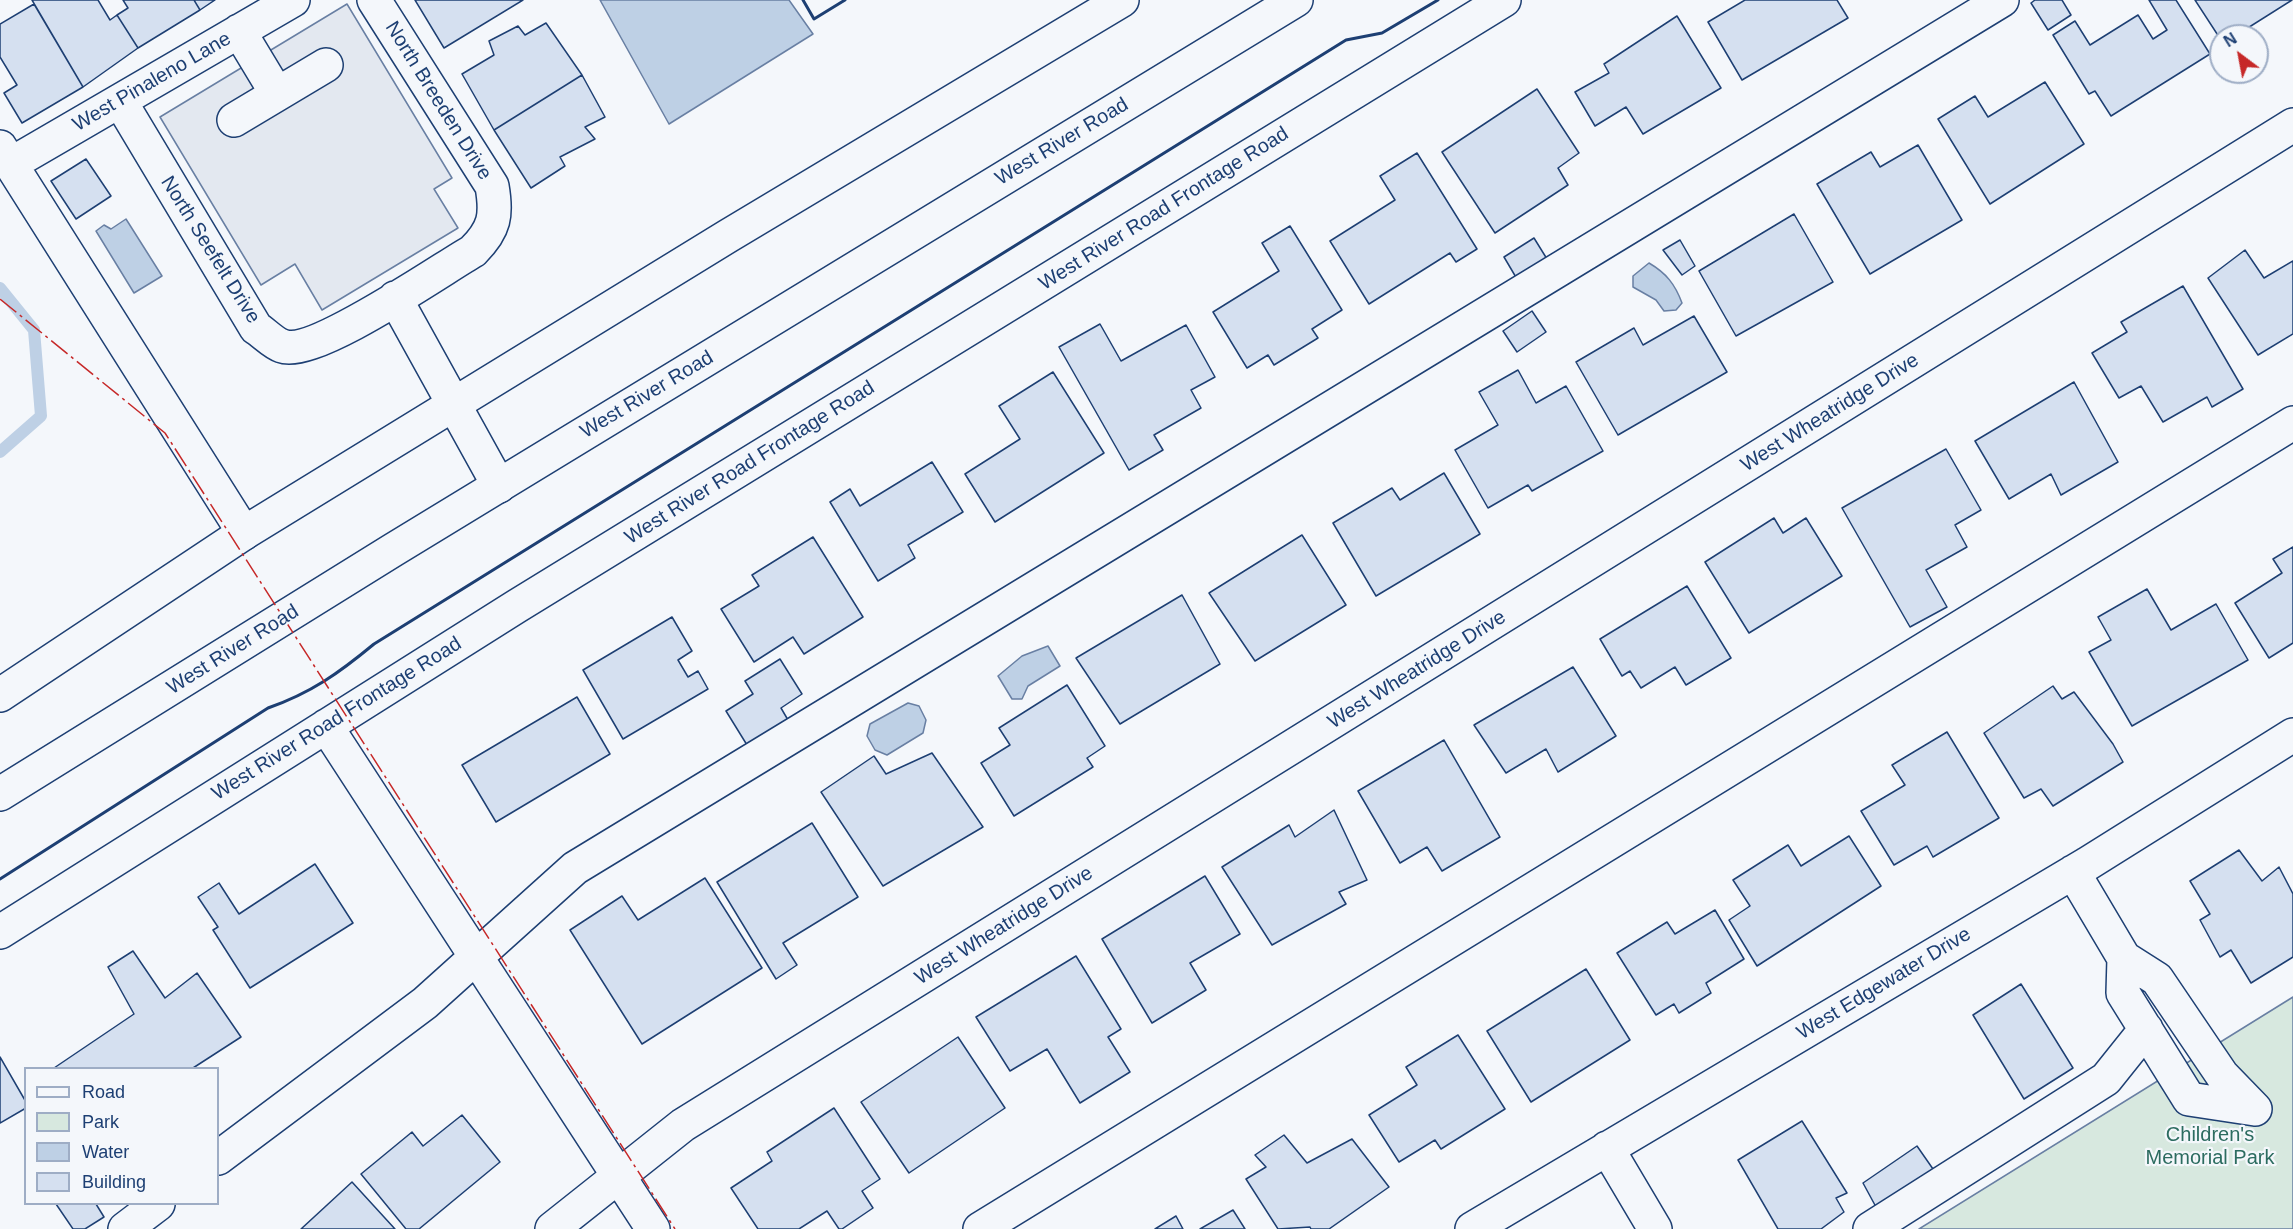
<!DOCTYPE html>
<html>
<head>
<meta charset="utf-8">
<style>
	body { margin:0 }
	#map { position:relative; width:2293px; height:1229px; overflow:hidden; background:#f4f7fb; font-family:Helvetica,sans-serif }
	canvas { display:block }
	.legend { position:absolute; left:24px; top:1067px; width:195px; height:138px; box-sizing:border-box; background:#f4f7fb; border:2px solid #9eadc5; margin:0; padding:8px 10px; list-style:none; font-size:18px; color:#1d3f73 }
	.legend li { display:flex; align-items:center; gap:12px; height:30px }
	.legend b { width:30px; border:2px solid #9eadc5 }
	.north { position:absolute; left:2209px; top:24px; width:60px; height:60px; box-sizing:border-box; background:#f4f7fb; border:2px solid #9eadc5; border-radius:50%; rotate:328deg; font-size:16px; font-weight:700; line-height:24px; text-align:center; color:#1d3f73 }
	.north::after { content:''; display:block; margin:auto; width:21px; height:27px; background:#c62828; clip-path:polygon(50% 0,100% 100%,50% 72%,0 100%) }
</style>
</head>
<body>
<div id="map">
<canvas width="2293" height="1229"></canvas>
<ul class="legend">
<li><b style="height:8px;background:#f4f7fb"></b>Road</li>
<li><b style="height:16px;background:#d7e8df"></b>Park</li>
<li><b style="height:16px;background:#bed0e5"></b>Water</li>
<li><b style="height:16px;background:#d5e0f0"></b>Building</li>
</ul>
<div class="north">N</div>
</div>
<script>
const ctx = document.querySelector('canvas').getContext('2d');
ctx.lineJoin = 'round';
function paint(path, color) { ctx.fillStyle = color; ctx.fill(path, 'evenodd'); }
function strokePath(path, color, width, dash) { ctx.strokeStyle = color; ctx.lineWidth = width; ctx.lineCap = dash ? 'butt' : 'round'; ctx.setLineDash(dash || []); ctx.stroke(path); }
function write(font, color, halo, rows, align = 'center') {
  ctx.font = font + ' Helvetica,sans-serif'; ctx.lineWidth = 4.5; ctx.setLineDash([]); ctx.textBaseline = 'middle'; ctx.strokeStyle = halo; ctx.fillStyle = color; for (const [text, x, y, turn = 0] of rows) {
    ctx.save(); ctx.translate(x, y); ctx.rotate((+turn || 0) * Math.PI / 180); ctx.textAlign = isNaN(turn) ? turn : align; if (halo) ctx.strokeText(text, 0, 0); ctx.fillText(text, 0, 0); ctx.restore();
  }
}
const green = new Path2D(`
	M2293 997V1229H1919Z`);
const parking = new Path2D(`
	M347 4 452 178 434 189 458 228 322 310 295 264 261 285 160 117Z`);
const water = new Path2D(`
	M600 0H789L813 34 669 124Z
	M126 219 162 276 134 293 96 231 104 225 111 229Z
	M1649 263C1666 273 1675 284 1682 303L1676 310 1664 311 1656 300 1633 287V276Z
	M1048 646 1060 666 1028 686 1022 699H1012L998 676 1022 656Z
	M908 703 919 706 926 720 923 733 887 755 875 750 867 736 870 724Z`);
const stream = new Path2D(`
	M0 288 34 330 41 416 0 452`);
const building = new Path2D(`
	M32 0H98L110 20 117 15 138 48 83 87Z
	M123 0H194L200 10 138 48 117 15 128 8Z
	M194 0H215L200 10Z
	M415 0H523L444 48Z
	M1745 0H1837L1848 18 1742 80 1708 22Z
	M2035 0H2062L2071 15 2048 30 2031 3Z
	M2149 0H2176L2210 54 2111 116 2095 91 2089 94 2053 35 2075 21 2090 45 2138 15 2153 39 2167 30Z
	M2195 0H2292L2235 36H2221V40Z
	M34 4 83 87 22 123 4 93 17 85 0 57V24Z
	M1677 16 1721 88 1643 134 1626 107 1595 126 1575 92 1609 73 1604 64Z
	M546 23 582 75 494 130 462 74 494 55 489 41 518 26 525 35Z
	M582 75 605 117 585 127 595 139 560 157 565 166 531 188 494 130Z
	M2045 82 2084 144 1990 204 1938 119 1975 96 1988 117Z
	M1537 89 1579 153 1558 168 1568 185 1495 233 1442 152Z
	M1918 145 1962 220 1870 274 1817 184 1871 152 1880 167Z
	M1417 153 1477 249 1456 262 1450 253 1369 304 1330 241 1395 200 1380 176Z
	M86 159 111 196 76 219 51 181Z
	M1794 214 1833 282 1736 336 1699 271Z
	M1290 226 1342 310 1312 329 1318 338 1274 365 1268 355 1247 368 1213 312 1279 271 1262 243Z
	M1534 238 1547 259 1517 279 1504 257Z
	M1680 240 1695 266 1682 275 1663 250Z
	M2245 250 2264 278 2293 261V334L2258 355 2208 278Z
	M2183 286 2243 389 2212 407 2207 397 2163 422 2141 386 2119 398 2092 353 2127 332 2121 322Z
	M1532 311 1546 332 1517 352 1503 331Z
	M1694 316 1727 372 1618 435 1576 362 1634 328 1643 345Z
	M1100 324 1121 361 1186 325 1215 377 1191 390 1201 408 1154 435 1163 450 1129 470 1059 347Z
	M1518 370 1536 403 1566 386 1603 451 1532 491 1528 485 1488 508 1455 450 1498 425 1479 392Z
	M1053 372 1104 453 995 522 965 474 1020 439 999 406Z
	M2074 382 2118 462 2061 495 2051 474 2009 499 1975 441Z
	M1946 449 1981 510 1955 525 1967 547 1926 570 1947 607 1910 627 1842 508Z
	M932 462 963 512 908 545 915 558 878 581 830 502 850 489 860 506Z
	M1444 473 1480 534 1376 596 1333 523 1392 488 1400 500Z
	M1774 518 1783 533 1806 518 1842 576 1749 633 1705 562Z
	M1302 535 1346 605 1255 661 1209 593Z
	M813 537 863 617 804 654 793 637 754 662 721 609 759 586 752 575Z
	M2293 547V643L2269 658 2235 603 2282 573 2273 559Z
	M1687 586 1731 658 1686 685 1675 667 1641 688 1630 671 1622 676 1600 639Z
	M2147 589 2171 630 2216 604 2248 660 2132 726 2089 652 2111 640 2098 617Z
	M1182 595 1220 664 1120 724 1076 658Z
	M672 617 692 651 678 660 688 677 698 671 708 689 623 739 583 670Z
	M780 659 802 694 781 708 788 720 747 745 726 711 753 694 745 681Z
	M1573 667 1616 736 1558 772 1546 749 1506 773 1474 725Z
	M1067 685 1105 746 1087 758 1093 767 1014 816 981 763 1010 745 999 728Z
	M2053 686 2062 699 2074 692 2113 744 2123 762 2053 806 2041 789 2024 798 1984 733Z
	M577 697 610 754 496 822 462 765Z
	M1947 732 1999 818 1933 857 1927 846 1894 865 1861 811 1905 785 1892 765Z
	M1444 740 1500 837 1442 871 1427 847 1400 863 1358 791Z
	M932 753 983 827 883 886 821 792 874 756 886 774Z
	M1334 810 1367 880 1339 892 1346 904 1272 945 1222 867 1289 825 1295 837Z
	M812 823 858 897 783 943 797 965 776 979 717 882Z
	M1849 836 1881 886 1757 966 1729 920 1750 906 1733 880 1788 845 1801 866Z
	M2239 850 2262 881 2279 867 2293 894V957L2251 983 2231 950 2220 957 2200 920 2210 914 2190 881Z
	M315 864 353 923 250 988 213 930 218 927 198 897 219 883 239 914Z
	M1205 876 1240 934 1190 963 1206 990 1152 1023 1102 939Z
	M705 878 762 968 642 1044 570 930 622 896 638 920Z
	M1715 910 1744 959 1706 983 1711 993 1679 1013 1674 1004 1656 1015 1617 953 1667 922 1675 934Z
	M133 951 165 998 197 973 241 1037 193 1068H54L134 1014 108 967Z
	M1076 956 1121 1029 1108 1037 1130 1072 1080 1103 1047 1049 1010 1071 976 1017Z
	M1586 969 1630 1040 1531 1102 1487 1031Z
	M2021 984 2073 1068 2024 1099 1973 1015Z
	M1458 1035 1505 1109 1441 1149 1435 1140 1399 1162 1369 1115 1417 1085 1406 1067Z
	M958 1037 1005 1108 909 1173 861 1102Z
	M0 1057 26 1102V1108L0 1123Z
	M834 1108 880 1179 862 1191 873 1208 842 1229H839L827 1211 799 1229H758L731 1188 772 1161 767 1152Z
	M462 1115 500 1162 419 1229H406L361 1174 412 1132 423 1146Z
	M1802 1121 1847 1193 1836 1198 1844 1212 1821 1229H1778L1738 1160Z
	M1284 1135 1307 1163 1352 1139 1389 1187 1329 1229H1311L1310 1227 1278 1229 1246 1179 1266 1167 1255 1155Z
	M1917 1146 1933 1169 1876 1207 1863 1183Z
	M352 1182 395 1229H301Z
	M56 1204H96L104 1217 85 1229H73Z
	M1233 1210 1245 1229H1200Z
	M1176 1216 1183 1229H1155Z`);
const minor = new Path2D(`
	M239 31 277 94
	M120 101 256 328C264 333 273 343 282 346 314 358 440 270 473 251 495 229 497 215 492 186L374 0
	M234 120 326 65
	M0 147 244 533
	M11 164 293 0
	M395 298 499 486
	M326 726 653 1229
	M2073 872 2124 958
	M0 932 517 606 1504 0
	M2124 958 2157 979 2222 1075 2255 1109 2189 1099 2123 993Z
	M1607 1148 1655 1229
	M218 1158 425 1003 575 868 2002 0
	M125 1229 158 1204
	M552 1229 683 1125 2293 125
	M980 1229 2293 423
	M1472 1229 2087 864 2293 735
	M1870 1229 2106 1079 2146 1029`);
const major = new Path2D(`
	M0 695 244 533 728 236 1122 0
	M0 794 393 550 1296 0`);
const wall = new Path2D(`
	M803 0 814 19 845 0
	M0 879 268 708C311 693 339 673 374 644L1346 40 1382 33 1438 0`);
const power = new Path2D(`
	M0 299 165 433 675 1229`);
const streetNames = [
	["West Pinaleno Lane",152,82,-30],
	["North Breeden Drive",438,101,58],
	["West River Road",1062,142,-31],
	["West River Road Frontage Road",1164,209,-32],
	["North Seefelt Drive",210,250,58],
	["West River Road",647,395,-31],
	["West Wheatridge Drive",1830,413,-32],
	["West River Road Frontage Road",750,463,-32],
	["West River Road",233,650,-32],
	["West Wheatridge Drive",1417,670,-32],
	["West River Road Frontage Road",337,719,-32],
	["West Wheatridge Drive",1004,926,-32],
	["West Edgewater Drive",1884,984,-31]
];
const parkNames = [
	["Children's",2210,1135],
	["Memorial Park",2210,1158]
];
paint(green, '#d7e8df');
strokePath(green, '#687fa3', 1.5);
paint(parking, '#e3e8f0');
strokePath(parking, '#687fa3', 1.5);
paint(water, '#bed0e5');
strokePath(water, '#687fa3', 1.5);
strokePath(stream, '#bed0e5', 12);
paint(building, '#d5e0f0');
strokePath(building, '#1d3f73', 1.5);
strokePath(minor, '#1d3f73', 36);
strokePath(major, '#1d3f73', 36);
strokePath(minor, '#f4f7fb', 33);
strokePath(major, '#f4f7fb', 33);
strokePath(wall, '#1d3f73', 3);
strokePath(power, '#c62828', 1.5, [21, 4.5, 3, 4.5]);
write('20px', '#1d3f73', '#f4f7fb', streetNames);
write('20px', '#2c6c60', '#f4f7fb', parkNames);
</script>
</body>
</html>
